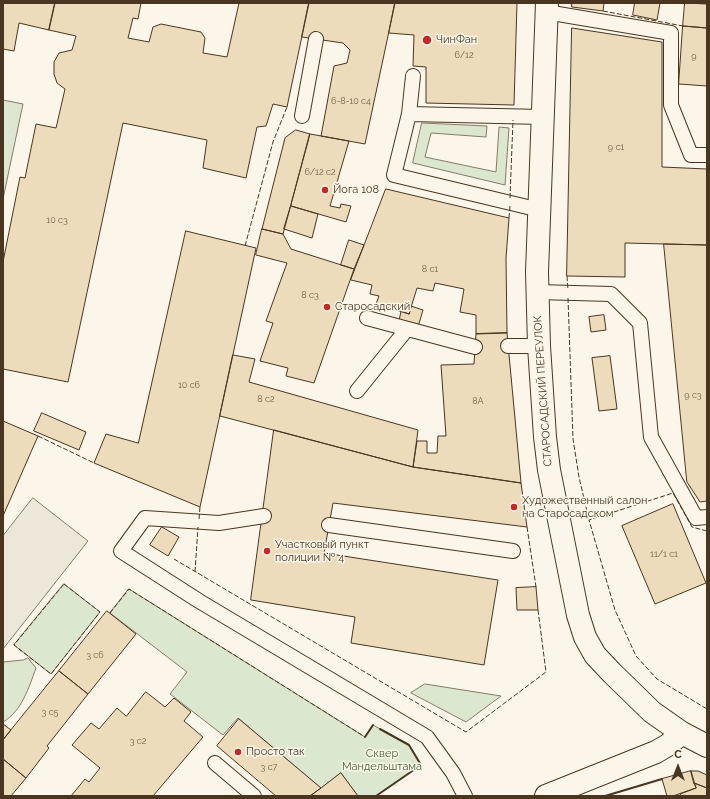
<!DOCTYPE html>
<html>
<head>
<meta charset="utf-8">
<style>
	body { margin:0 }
	#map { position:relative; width:710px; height:799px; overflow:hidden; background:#fbf6e9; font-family:Raleway,sans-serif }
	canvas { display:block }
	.frame { position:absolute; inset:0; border:4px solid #4a3520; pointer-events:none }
	.north { position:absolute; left:658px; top:747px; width:40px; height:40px; -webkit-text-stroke:3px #fbf6e9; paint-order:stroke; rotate:0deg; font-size:11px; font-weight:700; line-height:16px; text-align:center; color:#4a3520 }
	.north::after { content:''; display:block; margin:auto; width:14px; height:18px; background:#4a3520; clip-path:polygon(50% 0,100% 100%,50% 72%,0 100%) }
</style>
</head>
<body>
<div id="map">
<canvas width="710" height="799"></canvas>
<div class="frame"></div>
<div class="north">С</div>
</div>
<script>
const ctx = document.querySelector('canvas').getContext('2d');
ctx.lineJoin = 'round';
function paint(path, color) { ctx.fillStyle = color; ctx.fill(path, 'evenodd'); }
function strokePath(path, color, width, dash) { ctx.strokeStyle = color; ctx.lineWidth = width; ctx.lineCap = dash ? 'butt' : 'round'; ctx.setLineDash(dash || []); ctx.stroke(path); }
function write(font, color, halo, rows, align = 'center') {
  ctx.font = font + ' Raleway,sans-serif'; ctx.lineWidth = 3; ctx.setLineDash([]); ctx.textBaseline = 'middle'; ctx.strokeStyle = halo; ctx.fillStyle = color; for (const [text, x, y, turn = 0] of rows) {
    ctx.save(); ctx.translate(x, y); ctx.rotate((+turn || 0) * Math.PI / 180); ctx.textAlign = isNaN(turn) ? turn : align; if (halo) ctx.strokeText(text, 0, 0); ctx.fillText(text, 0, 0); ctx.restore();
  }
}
const green = new Path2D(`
	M3 100 23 104 3 199Z
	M422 123 487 126 486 137 431 133 425 157 496 172 499 127 509 128 505 185 413 163Z
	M64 584 100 612 51 674 14 645Z
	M129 589 365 737 373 725 409 745 421 765 376 796H358L341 773 321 788 238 718 223 735 170 694 187 672 110 613Z
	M28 658 36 668C29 687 22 711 3 722V662L23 660Z
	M425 684 501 696 466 722 411 693Z`);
const parking = new Path2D(`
	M33 498 88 541 3 649V536Z`);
const building = new Path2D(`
	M3 3H55L49 30 19 23 14 51 3 49Z
	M55 3H141L138 19 133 18 128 38 149 42 153 27 161 24 201 32 205 38 203 53 227 57 239 3H309L287 107 273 104 266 126 257 127 246 178 203 168 207 140 123 123 68 382 3 369V262L20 177 25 178 36 124 56 128 65 89 57 83 54 74V62L59 53 72 50 76 36 49 30Z
	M309 3H395L365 144 321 136 334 66 347 63 350 50 343 43 302 37Z
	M395 3H517L514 105 426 103V67L413 66 414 35 389 33Z
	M572 3H604L603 11 572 7Z
	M635 3H660L657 20 633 15Z
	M685 3 707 4V28L683 26Z
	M683 26 707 28V86L679 84Z
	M572 28 662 42V167L707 169V245L625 243V277L567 276Z
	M296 130 310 134 283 234 262 229 285 138Z
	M310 134 349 141 330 206 340 208 341 204 351 206 346 222 291 206Z
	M386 189 509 218 506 258 507 333 476 334V315L460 312 464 289 435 283 433 291 417 288 409 314 376 304 379 296 370 294 372 285 351 280Z
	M291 206 318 214 312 238 284 229Z
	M262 229 283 234 291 249 354 269 314 383 286 376 288 368 260 361 273 323 266 321 287 263 256 255Z
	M186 231 256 248 200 507 94 463 106 434 138 443Z
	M349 240 364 245 354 269 341 265Z
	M664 244 707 245V501L700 502 687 482Z
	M411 306 423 310 418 327 399 321 401 311 409 314Z
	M604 315 606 330 591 332 589 317Z
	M507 333 521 483 413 467 417 441H427V453H437L438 436H446L441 365 474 364 476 334Z
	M233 355 255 359 249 382 418 430 413 467 220 416Z
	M610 356 617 409 599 411 592 358Z
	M42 413 86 432 79 450 34 431Z
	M3 421 38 436 3 516Z
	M274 430 413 467 521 483 527 527 333 503 324 553 498 580 484 665 351 643 355 617 251 600Z
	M673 504 706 583 655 604 622 526Z
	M162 527 179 537 168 556 150 545Z
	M536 587 538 610H517L516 588Z
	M107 611 136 634 88 694 59 671Z
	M59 671 88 694 47 746 49 748 26 778 3 759V740Z
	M146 692 165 707 174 698 191 712 184 721 203 737 153 796H71L85 779 89 782 100 768 72 745 91 723 99 729 117 708 126 716Z
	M239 719 321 788 310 796H276L217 746Z
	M3 724 11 730 3 740Z
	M3 759 26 778 11 796H3Z
	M691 771 696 788 673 796H667L662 779Z
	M691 771H698L707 775V788L694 783Z
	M341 773 358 796H310L321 788Z
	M694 783 707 788V796H681L680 794 696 788Z`);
const service = new Path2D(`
	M546 12 671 33V105L691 155H707
	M409 114 413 76
	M302 116 316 39
	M540 210 394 175 409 114 543 117
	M537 292 611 294 640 323 651 437 696 518 707 517
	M367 318 475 347
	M508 346H539
	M357 391 407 329
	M264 516 219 523 145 518 121 551 199 601 427 737 453 773 465 796
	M329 525 513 551
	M215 763 254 796`);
const minor = new Path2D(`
	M547 3 537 272 539 346 545 437 549 470 578 615 585 637 595 655 612 673 652 712 682 733 707 746
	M546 796 656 752 668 745 682 733`);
const fence = new Path2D(`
	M603 11 683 26
	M510 198 513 120
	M509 218 510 206
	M245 246 273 142 287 107
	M567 276 568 290
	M568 298 573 439 579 477 589 520
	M38 436 94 463
	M199 519 200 507
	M527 527 536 587
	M707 531 692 527 673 493 589 520 615 610 636 656 657 679 707 709
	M174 559 466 732 546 672 538 610
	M195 572 198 527
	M64 584 100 612 51 674 14 645Z
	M110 613 129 589 365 737`);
const wall = new Path2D(`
	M365 737 373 725
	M376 796 421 765 409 745 380 729
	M605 796 662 779`);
const markers = [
	[427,40,5,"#c62828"],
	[325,190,4,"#c62828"],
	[327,307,4,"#c62828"],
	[514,507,4,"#c62828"],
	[267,551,4,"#c62828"],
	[238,752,4,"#c62828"]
];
const numberNames = [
	["6/12",464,55],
	["9",694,56],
	["6-8-10 с4",351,101],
	["9 с1",616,147],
	["6/12 с2",320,172],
	["10 с3",57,220],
	["8 с1",430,269],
	["8 с3",310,295],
	["10 с6",189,385],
	["9 с3",693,395],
	["8 с2",266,399],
	["8А",478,401],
	["11/1 с1",664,554],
	["3 с6",95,655],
	["3 с5",50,712],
	["3 с2",138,741],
	["3 с7",269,767]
];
const poiNames = [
	["ЧинФан",436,40],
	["Йога 108",333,190],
	["Старосадский",335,307],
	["Художественный салон",522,501],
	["на Старосадском",522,514],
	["Участковый пункт",275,545],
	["полиции № 4",275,558],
	["Просто так",246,752]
];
const streetNames = [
	["СТАРОСАДСКИЙ ПЕРЕУЛОК",543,391,-94]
];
const parkNames = [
	["Сквер",382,754],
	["Мандельштама",382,767]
];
paint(green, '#dce7d0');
strokePath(green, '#887966', 1);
paint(parking, '#ede7d9');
strokePath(parking, '#887966', 1);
paint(building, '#ecdcbc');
strokePath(building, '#4a3520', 1);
strokePath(service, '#4a3520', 16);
strokePath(minor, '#4a3520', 24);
strokePath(service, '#fbf6e9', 14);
strokePath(minor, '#fbf6e9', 22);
strokePath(fence, '#4a3520', 1, [5, 2]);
strokePath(wall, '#4a3520', 2);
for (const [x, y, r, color] of markers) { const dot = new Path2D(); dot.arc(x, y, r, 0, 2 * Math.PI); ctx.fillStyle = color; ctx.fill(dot); strokePath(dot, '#fbf6e9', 1.5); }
write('9px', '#725f47', null, numberNames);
write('11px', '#4a3520', '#fbf6e9', poiNames, 'left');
write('11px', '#4a3520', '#fbf6e9', streetNames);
write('11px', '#436837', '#fbf6e9', parkNames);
</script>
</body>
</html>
